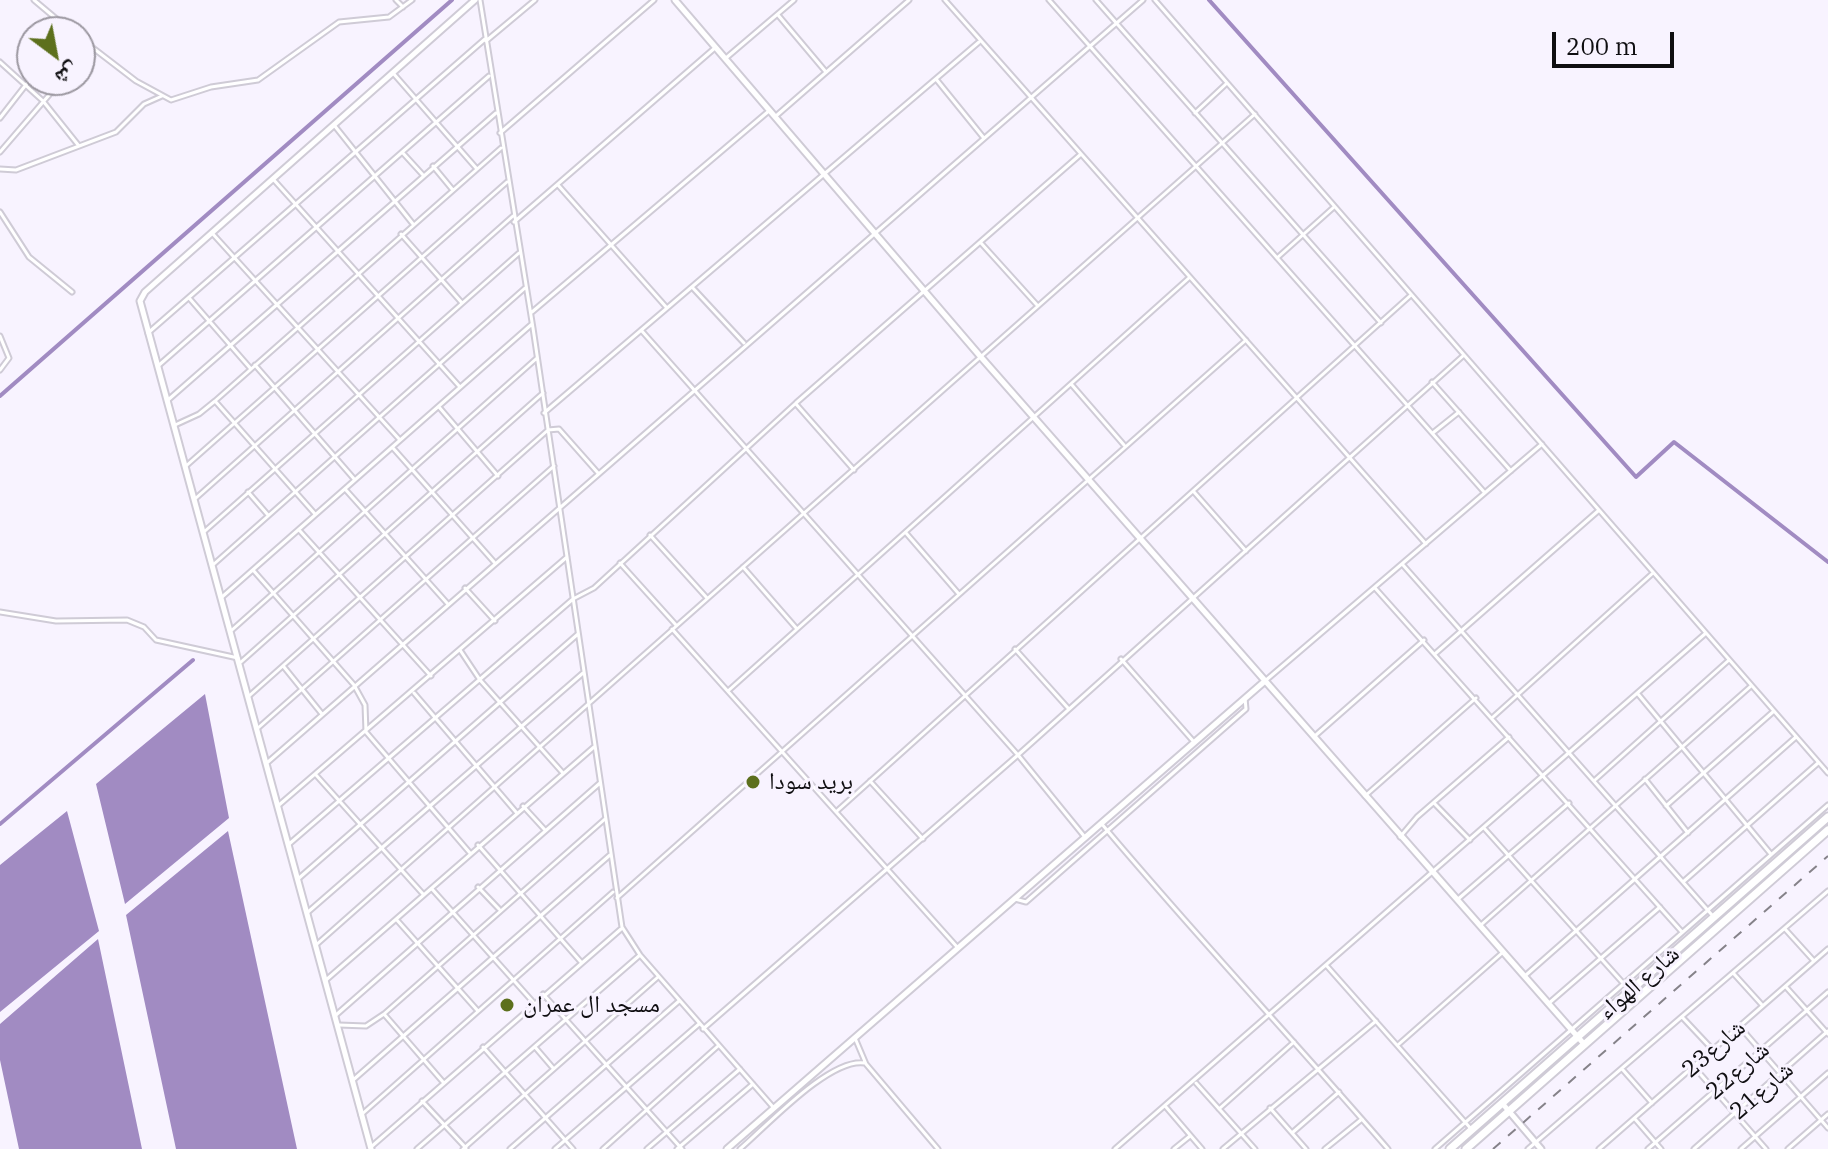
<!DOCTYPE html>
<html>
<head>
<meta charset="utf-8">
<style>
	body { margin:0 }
	#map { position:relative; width:1828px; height:1149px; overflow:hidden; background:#f8f3ff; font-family:"IBM Plex Serif","Noto Naskh Arabic",serif }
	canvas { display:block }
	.north { position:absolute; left:16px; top:16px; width:80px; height:80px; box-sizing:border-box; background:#f8f3ff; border:2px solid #9b97a0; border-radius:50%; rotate:148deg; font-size:22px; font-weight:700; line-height:32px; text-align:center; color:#0f0e11 }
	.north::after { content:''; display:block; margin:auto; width:28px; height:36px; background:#5d701d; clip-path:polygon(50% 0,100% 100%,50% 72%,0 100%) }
	.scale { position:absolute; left:1552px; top:32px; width:122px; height:36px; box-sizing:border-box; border:4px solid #0f0e11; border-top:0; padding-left:10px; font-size:24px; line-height:28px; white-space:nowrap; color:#0f0e11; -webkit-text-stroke:6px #f8f3ff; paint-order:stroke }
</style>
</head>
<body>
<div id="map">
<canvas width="1828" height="1149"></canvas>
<div class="north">ش</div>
<div class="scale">200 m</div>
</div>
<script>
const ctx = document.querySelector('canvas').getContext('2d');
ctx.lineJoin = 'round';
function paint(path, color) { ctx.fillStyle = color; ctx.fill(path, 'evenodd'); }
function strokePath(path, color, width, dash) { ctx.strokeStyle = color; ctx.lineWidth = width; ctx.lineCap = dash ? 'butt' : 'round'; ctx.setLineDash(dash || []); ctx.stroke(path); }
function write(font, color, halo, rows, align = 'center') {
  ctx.font = font + ' "IBM Plex Serif","Noto Naskh Arabic",serif'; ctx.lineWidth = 6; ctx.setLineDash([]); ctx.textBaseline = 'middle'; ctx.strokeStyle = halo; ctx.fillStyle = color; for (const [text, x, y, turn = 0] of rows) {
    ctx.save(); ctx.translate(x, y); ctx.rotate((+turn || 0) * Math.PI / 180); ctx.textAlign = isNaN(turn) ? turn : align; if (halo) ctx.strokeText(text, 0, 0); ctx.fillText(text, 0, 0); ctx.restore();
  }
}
const water = new Path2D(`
	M205 694 229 818 125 904 96 784Z
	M67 811 99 931 0 1012V865Z
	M228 831 297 1149H176L126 915Z
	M98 939 142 1149H19L0 1060V1024Z`);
const canal = new Path2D(`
	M1209 0 1636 477 1674 442 1828 562
	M0 396 452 0
	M0 824 193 660`);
const street = new Path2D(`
	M34 0 72 32
	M396 0 403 7
	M480 0 533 328 622 927 640 955 773 1107
	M945 0 1426 544
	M1049 0 1485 493
	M1096 0 1381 323
	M1155 0 1828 773
	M778 15 826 72
	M80 38 136 81 171 100 211 87 258 80 339 22 389 17 412 0
	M486 41 535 0
	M726 58 794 0
	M0 62 43 101 79 146
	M80 62 94 50
	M393 73 477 169
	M936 79 983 137
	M1195 113 1227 83
	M776 116 909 0
	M0 118 32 77
	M334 125 413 224
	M500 133 654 0
	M0 152 62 80
	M402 152 423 175
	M433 166 452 189
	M0 169 16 170 116 132 144 104 162 96
	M273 179 460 387
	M558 185 667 308
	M0 212 29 257 72 292
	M514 222 716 47
	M212 233 400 440
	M401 234 462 303
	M981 243 1037 305
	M1277 258 1334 207
	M692 287 744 343
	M190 299 251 369
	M532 312 770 110
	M641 330 1018 755 1084 836
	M148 333 485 39
	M0 336 9 358 0 370
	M255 365 355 480
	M158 366 489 76
	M1432 382 1511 471
	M1072 385 1124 445
	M168 400 496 113
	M215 401 315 514
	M796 404 854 470
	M439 407 498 476
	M544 413 979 42
	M175 425 199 414 215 401 501 148
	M1434 432 1459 412
	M393 448 494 562
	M186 466 507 182
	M345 489 447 603
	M248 492 268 515
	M1194 492 1246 551
	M196 498 513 216
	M205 531 519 253
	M300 531 431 676
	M906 533 958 593
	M650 535 707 598
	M620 563 676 625
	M214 564 525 288
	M1403 565 1712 915
	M743 567 797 629
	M253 570 354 685 365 705 366 732 470 853
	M465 588 495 621
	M1375 588 1682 932
	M222 597 532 324
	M0 612 56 621 127 620 144 627 156 640 238 658
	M672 629 958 948
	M232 630 537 358
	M1015 649 1068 708
	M460 650 480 680 562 772
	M1436 653 1598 511
	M1121 659 1194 742
	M241 662 543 393
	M284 667 322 714
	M1265 681 1542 444
	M728 691 1190 277
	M414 693 516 812
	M1638 694 1770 853
	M249 696 548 430 559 429 598 473
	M1493 717 1653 573
	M258 728 554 466
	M1316 735 1424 640
	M268 762 1143 0
	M316 775 423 894
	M1645 779 1688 833
	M1595 780 1729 660
	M870 781 923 839
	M1365 796 1476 698
	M1434 803 1470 840
	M279 805 567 557
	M523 806 545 830
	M1666 806 1774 711
	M837 811 1411 295
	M1101 823C1194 934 1293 1039 1388 1149
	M1484 828 1623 983
	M1400 837 1417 817 1509 737
	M288 845 573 599 594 588 796 403 1081 154
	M478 845 581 962
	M298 879 578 634
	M1683 882 1818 763
	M478 887 499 909
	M432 889 533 1002
	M617 898 1246 340
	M1015 899 1026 902 1246 709 1245 698
	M1457 900 1569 803
	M308 912 583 673
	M396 919 478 1011
	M1482 924 1751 686
	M1785 929 1814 961
	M316 945 1255 114
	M1326 965 1472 1130
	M1734 974 1763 1006
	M1526 975 1796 737
	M326 980 594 747
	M1786 987 1828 1034
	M543 994 682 1149
	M1548 1004 1660 907
	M384 1014 443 1082
	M336 1015 600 783
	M1683 1018 1713 1050
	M339 1025 366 1026 384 1014 605 819
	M1740 1027 1828 1128
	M703 1029 1018 755 1464 355
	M855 1038 866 1064 938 1149
	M1399 1044 1502 953
	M483 1047 573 1149
	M535 1047 553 1068
	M1695 1068 1766 1149
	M1623 1070 1652 1103
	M352 1081 610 855
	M1196 1083 1255 1149
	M422 1101 466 1148
	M1166 1107 1202 1149
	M1270 1108 1306 1149
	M1219 1109 1294 1042
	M361 1115 613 892
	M1635 1119 1661 1149
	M1292 1133 1339 1092
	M371 1147 621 929
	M417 1149 640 955
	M463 1149 658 977
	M510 1149 679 1001
	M555 1149 699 1024
	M603 1149 718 1046
	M647 1149 740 1069
	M677 1149 753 1084
	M740 1149C767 1126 830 1057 865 1063
	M1115 1149 1706 633
	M1174 1149 1190 1136
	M1223 1149 1376 1021
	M1325 1149 1362 1119
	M1435 1149 1828 805
	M1528 1149 1828 891
	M1599 1149 1828 949
	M1648 1149 1828 992
	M1694 1149 1828 1031
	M1741 1149 1828 1073
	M1788 1149 1828 1114`);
const secondary = new Path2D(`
	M675 0 980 356 1584 1044
	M1502 1103 1541 1149
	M371 1149 140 301 145 292 475 0
	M727 1149 1265 681`);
const highway = new Path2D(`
	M1450 1149 1828 817
	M1466 1149 1828 830`);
const rail = new Path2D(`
	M1493 1149 1828 856`);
const markers = [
	[753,782,8,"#5d701d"],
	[507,1005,8,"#5d701d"]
];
const poiNames = [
	["بريد سودا",769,782],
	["مسجد ال عمران",523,1005]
];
const streetNames = [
	["شارع الهواء",1639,983,-41],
	["شارع23",1714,1049,-41],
	["شارع22",1738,1071,-41],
	["شارع21",1762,1091,-41]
];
paint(water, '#a18bc2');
strokePath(canal, '#a18bc2', 4);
strokePath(street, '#cfcbd6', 7);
strokePath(secondary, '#cfcbd6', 9);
strokePath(highway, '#cfcbd6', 11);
strokePath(street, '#fff', 3);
strokePath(secondary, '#fff', 5);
strokePath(highway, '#fff', 7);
strokePath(rail, '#858289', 2, [10, 10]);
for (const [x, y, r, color] of markers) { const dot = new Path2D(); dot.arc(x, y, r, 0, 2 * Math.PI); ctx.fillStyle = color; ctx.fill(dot); strokePath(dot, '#f8f3ff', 3); }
write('24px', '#0f0e11', '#f8f3ff', poiNames, 'left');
write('24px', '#0f0e11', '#f8f3ff', streetNames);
</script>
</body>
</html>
